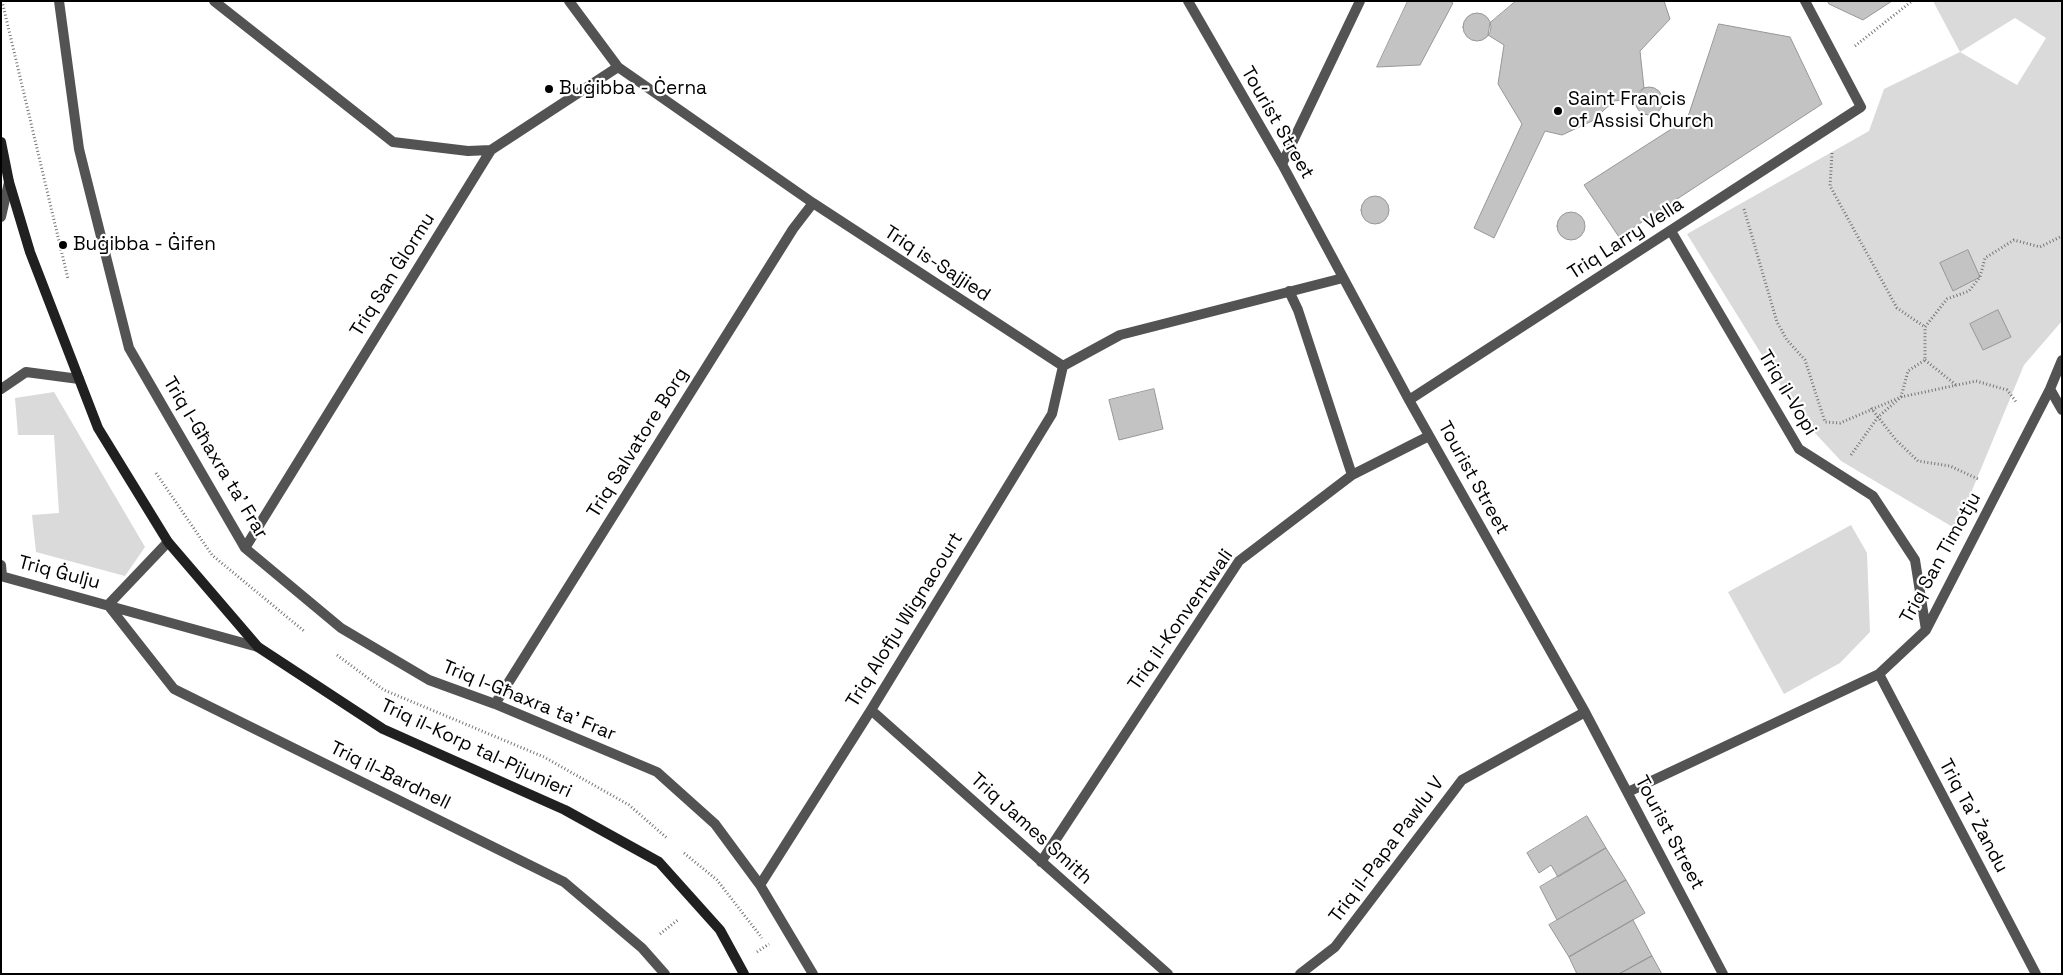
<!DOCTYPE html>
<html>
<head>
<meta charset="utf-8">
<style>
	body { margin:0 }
	#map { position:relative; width:2063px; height:975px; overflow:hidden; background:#fff; font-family:"Space Grotesk",sans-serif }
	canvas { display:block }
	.frame { position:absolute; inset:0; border:2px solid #000; pointer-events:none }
</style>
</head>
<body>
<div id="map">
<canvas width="2063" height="975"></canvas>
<div class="frame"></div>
</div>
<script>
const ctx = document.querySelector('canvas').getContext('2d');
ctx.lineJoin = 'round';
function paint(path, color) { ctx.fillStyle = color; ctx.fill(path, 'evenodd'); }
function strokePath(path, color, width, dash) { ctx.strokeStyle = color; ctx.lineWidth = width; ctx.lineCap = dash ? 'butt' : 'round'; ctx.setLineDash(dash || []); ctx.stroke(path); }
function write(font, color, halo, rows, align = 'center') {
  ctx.font = font + ' "Space Grotesk",sans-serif'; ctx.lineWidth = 4.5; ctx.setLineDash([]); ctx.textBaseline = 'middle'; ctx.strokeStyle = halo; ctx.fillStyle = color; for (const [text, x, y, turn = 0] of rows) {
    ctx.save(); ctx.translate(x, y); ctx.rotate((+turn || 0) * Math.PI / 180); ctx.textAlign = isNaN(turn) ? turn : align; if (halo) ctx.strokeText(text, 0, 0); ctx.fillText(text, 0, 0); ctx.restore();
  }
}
const green = new Path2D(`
	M1933 1H2062V321L2024 365 1956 529 1841 461 1801 418 1687 234 1869 131 1884 89 1960 52ZM2015 18 2046 38 2017 85 1960 52Z
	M54 392 145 547 125 576 36 552 32 515 59 513 54 435H18L15 398Z
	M1851 525 1867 553 1870 632 1840 663 1784 694 1728 592Z`);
const building = new Path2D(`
	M1408 1H1449L1453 3 1420 65 1377 67Z
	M1516 1H1664L1670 19 1640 51 1644 88 1635 98 1614 101 1592 121 1562 135 1545 131 1494 238 1474 228 1522 124 1498 84 1504 45 1488 35 1490 23Z
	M1828 1H1892L1863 20 1829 4Z
	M1463 27a14 14 0 1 1 28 0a14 14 0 1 1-28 0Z
	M1719 24 1790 37 1822 104 1619 237 1584 185 1687 119Z
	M1635 101a14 14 0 1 1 28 0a14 14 0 1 1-28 0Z
	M1361 210a14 14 0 1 1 28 0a14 14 0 1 1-28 0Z
	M1557 226a14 14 0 1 1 28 0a14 14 0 1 1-28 0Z
	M1968 250 1980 277 1953 291 1940 263Z
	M1998 310 2011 337 1983 350 1970 324Z
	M1154 389 1163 429 1119 440 1109 400Z
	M1587 816 1606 848 1558 877 1551 865 1539 873 1527 853Z
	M1606 848 1626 880 1557 920 1540 887Z
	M1626 880 1645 913 1569 957 1549 925Z
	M1633 920 1652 956 1619 974H1577L1569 957Z
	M1652 956 1662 974H1619Z`);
const path = new Path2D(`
	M2 1 68 279
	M1855 46 1912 1
	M1832 153 1830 186 1897 308 1925 327
	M1744 209 1777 322 1787 340 1805 360 1825 422 1840 423 1901 397 1976 381 2007 390 2017 403
	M1925 360 1956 385
	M1871 408 1896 440 1918 461 1950 466 1978 479
	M1851 455 1878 417 1901 397 1908 371 1925 360V327L1947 299 1969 291 1980 277 1985 258 2014 240 2040 247 2062 236
	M156 473 212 555 304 631
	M337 655 384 690 544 757 629 805 668 839
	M684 853 717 880 762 938
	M660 934 679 919
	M757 952 769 944`);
const street = new Path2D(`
	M59 1 79 149 129 348 245 548 341 628 429 680 495 704 657 772 715 824 760 885 813 974
	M214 1 393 142 468 151 491 150
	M569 1 618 67 813 203 1063 366
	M1188 1 1282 164 1409 400 1585 712 1723 974
	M1282 164 1360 1
	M1 217 9 182
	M1671 231 1799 449 1873 496 1915 560 1926 630
	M1289 291 1298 310 1352 475
	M1063 366 1120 335 1343 278
	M1 389 26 372 79 379
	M2050 389 2062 410
	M1409 400 1861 107 1805 1
	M245 548 491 150 618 67
	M1 565 2 576
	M1 576 258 647
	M108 605 174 689 564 882 642 948 665 974
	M108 605 168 542
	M1879 674 2036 974
	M495 704 793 229 813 203
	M871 710 1168 974
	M1628 792 1879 674 1926 630 2050 389 2062 360
	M1041 862 1239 561 1352 475 1429 436
	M760 885 871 710 1052 414 1063 366
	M1300 974 1335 947 1462 780 1585 712`);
const secondary = new Path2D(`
	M1 142 9 182 30 252 98 428 168 542 258 647 383 729 565 810 659 862 720 930 744 974`);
const markers = [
	[549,89,5,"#000"],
	[1558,111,5,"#000"],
	[63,245,5,"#000"]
];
const poiNames = [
	["Buġibba - Ċerna",559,89],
	["Saint Francis",1568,100],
	["of Assisi Church",1568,122],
	["Buġibba - Ġifen",73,245]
];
const streetNames = [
	["Tourist Street",1277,123,60],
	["Triq Larry Vella",1626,239,-33],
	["Triq is-Sajjied",937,264,33],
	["Triq San Ġlormu",393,275,-58],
	["Triq il-Vopi",1787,393,59],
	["Triq Salvatore Borg",638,443,-58],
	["Triq l-Għaxra ta' Frar",215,458,59],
	["Tourist Street",1473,478,61],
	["Triq San Timotju",1941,558,-61],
	["Triq Ġulju",59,573,15],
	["Triq Alofju Wignacourt",905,620,-58],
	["Triq il-Konventwali",1181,620,-55],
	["Triq l-Għaxra ta' Frar",529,701,22],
	["Triq il-Korp tal-Pijunieri",476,749,25],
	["Triq il-Bardnell",390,776,26],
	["Triq Ta' Żandu",1973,816,62],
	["Triq James Smith",1031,829,42],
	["Tourist Street",1669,833,62],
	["Triq il-Papa Pawlu V",1387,850,-53]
];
paint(green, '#dadada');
paint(building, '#c3c3c3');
strokePath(building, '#979797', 1);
strokePath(path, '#757575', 3, [1, 2.5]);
strokePath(street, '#535353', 10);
strokePath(secondary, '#202020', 10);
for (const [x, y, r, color] of markers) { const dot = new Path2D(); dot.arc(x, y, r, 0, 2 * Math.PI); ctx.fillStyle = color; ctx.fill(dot); strokePath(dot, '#fff', 2); }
write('19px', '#000', '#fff', poiNames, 'left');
write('19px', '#000', '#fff', streetNames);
</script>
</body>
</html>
